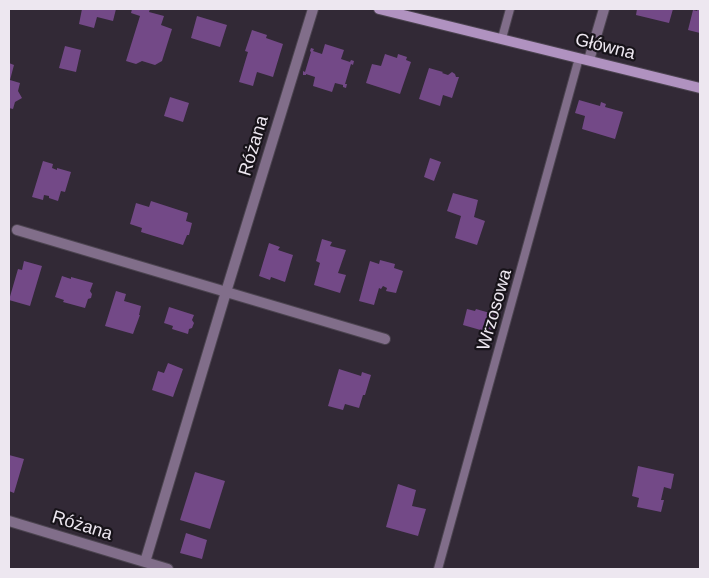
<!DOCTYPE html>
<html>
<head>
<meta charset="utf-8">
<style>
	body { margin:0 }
	#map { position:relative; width:709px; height:578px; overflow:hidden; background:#322936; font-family:Helvetica,sans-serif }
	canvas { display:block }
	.frame { position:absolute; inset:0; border:10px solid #ede7f0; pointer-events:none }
</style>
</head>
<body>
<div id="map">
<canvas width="709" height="578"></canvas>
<div class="frame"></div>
</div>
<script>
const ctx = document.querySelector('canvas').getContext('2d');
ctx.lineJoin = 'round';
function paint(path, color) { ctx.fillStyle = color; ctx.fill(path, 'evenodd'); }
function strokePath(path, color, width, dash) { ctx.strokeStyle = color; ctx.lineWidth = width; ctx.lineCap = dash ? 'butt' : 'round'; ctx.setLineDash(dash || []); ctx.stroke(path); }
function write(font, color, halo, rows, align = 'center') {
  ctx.font = font + ' Helvetica,sans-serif'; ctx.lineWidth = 4.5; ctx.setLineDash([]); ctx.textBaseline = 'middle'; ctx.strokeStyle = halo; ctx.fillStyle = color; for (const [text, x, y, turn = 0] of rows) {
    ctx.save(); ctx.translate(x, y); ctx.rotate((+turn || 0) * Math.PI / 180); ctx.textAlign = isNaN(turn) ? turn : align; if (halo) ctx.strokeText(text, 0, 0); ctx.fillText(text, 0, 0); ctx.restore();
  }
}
const building = new Path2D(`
	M82 9H116L113 21 97 17 94 28 79 24Z
	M132 9H150L149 12 164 16 161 25 172 29 162 61 155 65 142 61 136 64 126 61 140 16 131 13Z
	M637 9H673L669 23 636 15Z
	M698 9H700V33L688 30 693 10 697 11Z
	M197 16 227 25 220 47 191 38Z
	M252 30 267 35 266 38 283 44 273 77 257 72 253 86 239 82 248 52 245 51Z
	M325 44 344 50 341 59 350 62 351 60 354 61 353 65 351 64 345 84H347L346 88 343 87V85L335 83 332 92 313 86 315 77 306 74V75H303V71L305 72 311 52 310 51 311 48 314 49 313 51 322 54Z
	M65 46 81 50 76 72 59 68Z
	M385 54 397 58 398 54 407 57 406 60 411 62 400 94 366 83 372 64 381 66Z
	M9 63 14 65 10 80 20 83 18 91 22 98 15 102 13 109 9 108Z
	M429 68 443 72 442 73 448 75 452 72 455 74 456 77H459L452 98 443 95 440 106 419 99Z
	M170 97 189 103 183 122 164 116Z
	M579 100 600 106 601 102 606 104 605 107 623 112 615 139 582 129 585 116 575 113Z
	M430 158 441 162 434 181 424 177Z
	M43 161 53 164 52 168 57 170V168L71 172 65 192 61 191 58 201 49 198V196L44 195 43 200 32 197Z
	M453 193 478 200 474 217 485 221 477 245 455 238 461 216 447 211Z
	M151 201 188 213 186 221 192 223 189 235H187L183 245 141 232 142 228 130 224 136 203 149 207Z
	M322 239 332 242 330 246 346 250 338 273 346 275 340 293 314 285 320 263 316 261Z
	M269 243 280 247 278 250 293 255 285 282 271 277 270 280 259 276Z
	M380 260 395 264 394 268 403 271 396 293 386 291 387 288 383 286 381 289 379 288 374 305 359 301 370 261 379 264Z
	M24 261 42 266 30 306 9 300 18 269 22 270Z
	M62 276 71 279V277L93 283 90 291 92 294 91 298 88 299 85 308 63 302 64 300 55 297Z
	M116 291 126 294 124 301 141 306 139 315H140L133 334 105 326Z
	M169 307 194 315 192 320 194 323 192 328 189 329 188 334 172 329 173 326 164 323Z
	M467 309 475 311 476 309 497 315 491 333 463 325Z
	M168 363 183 369 173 397 152 390 158 371 164 373Z
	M339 369 361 376 362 372 371 375 365 395H363L359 408 345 404 343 410 328 406Z
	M9 455 24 459 14 493 9 491Z
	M638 466 674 474 671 489 664 487 661 500H664L661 512 637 507 639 498 632 496Z
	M195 472 225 481 210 529 180 520Z
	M398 484 416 490 412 506 426 509 418 536 386 527Z
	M186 533 207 540 202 559 180 553Z`);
const lane = new Path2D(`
	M502 38 510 9
	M438 569 579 58`);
const street = new Path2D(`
	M589 60 604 9
	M17 230 385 339
	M9 521 168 569
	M145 562 226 292 313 9`);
const secondary = new Path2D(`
	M379 9 700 88`);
const streetNames = [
	["Główna",605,47,14],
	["Różana",254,146,-73],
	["Wrzosowa",495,310,-74],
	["Różana",82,526,17]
];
paint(building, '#734987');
strokePath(lane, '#4c4450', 10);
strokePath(street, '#4c4450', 12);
strokePath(secondary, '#4c4450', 12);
strokePath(lane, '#816e8a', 8);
strokePath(street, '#816e8a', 10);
strokePath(secondary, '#b092c0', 10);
write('18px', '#ede7f0', '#171319', streetNames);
</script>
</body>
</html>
